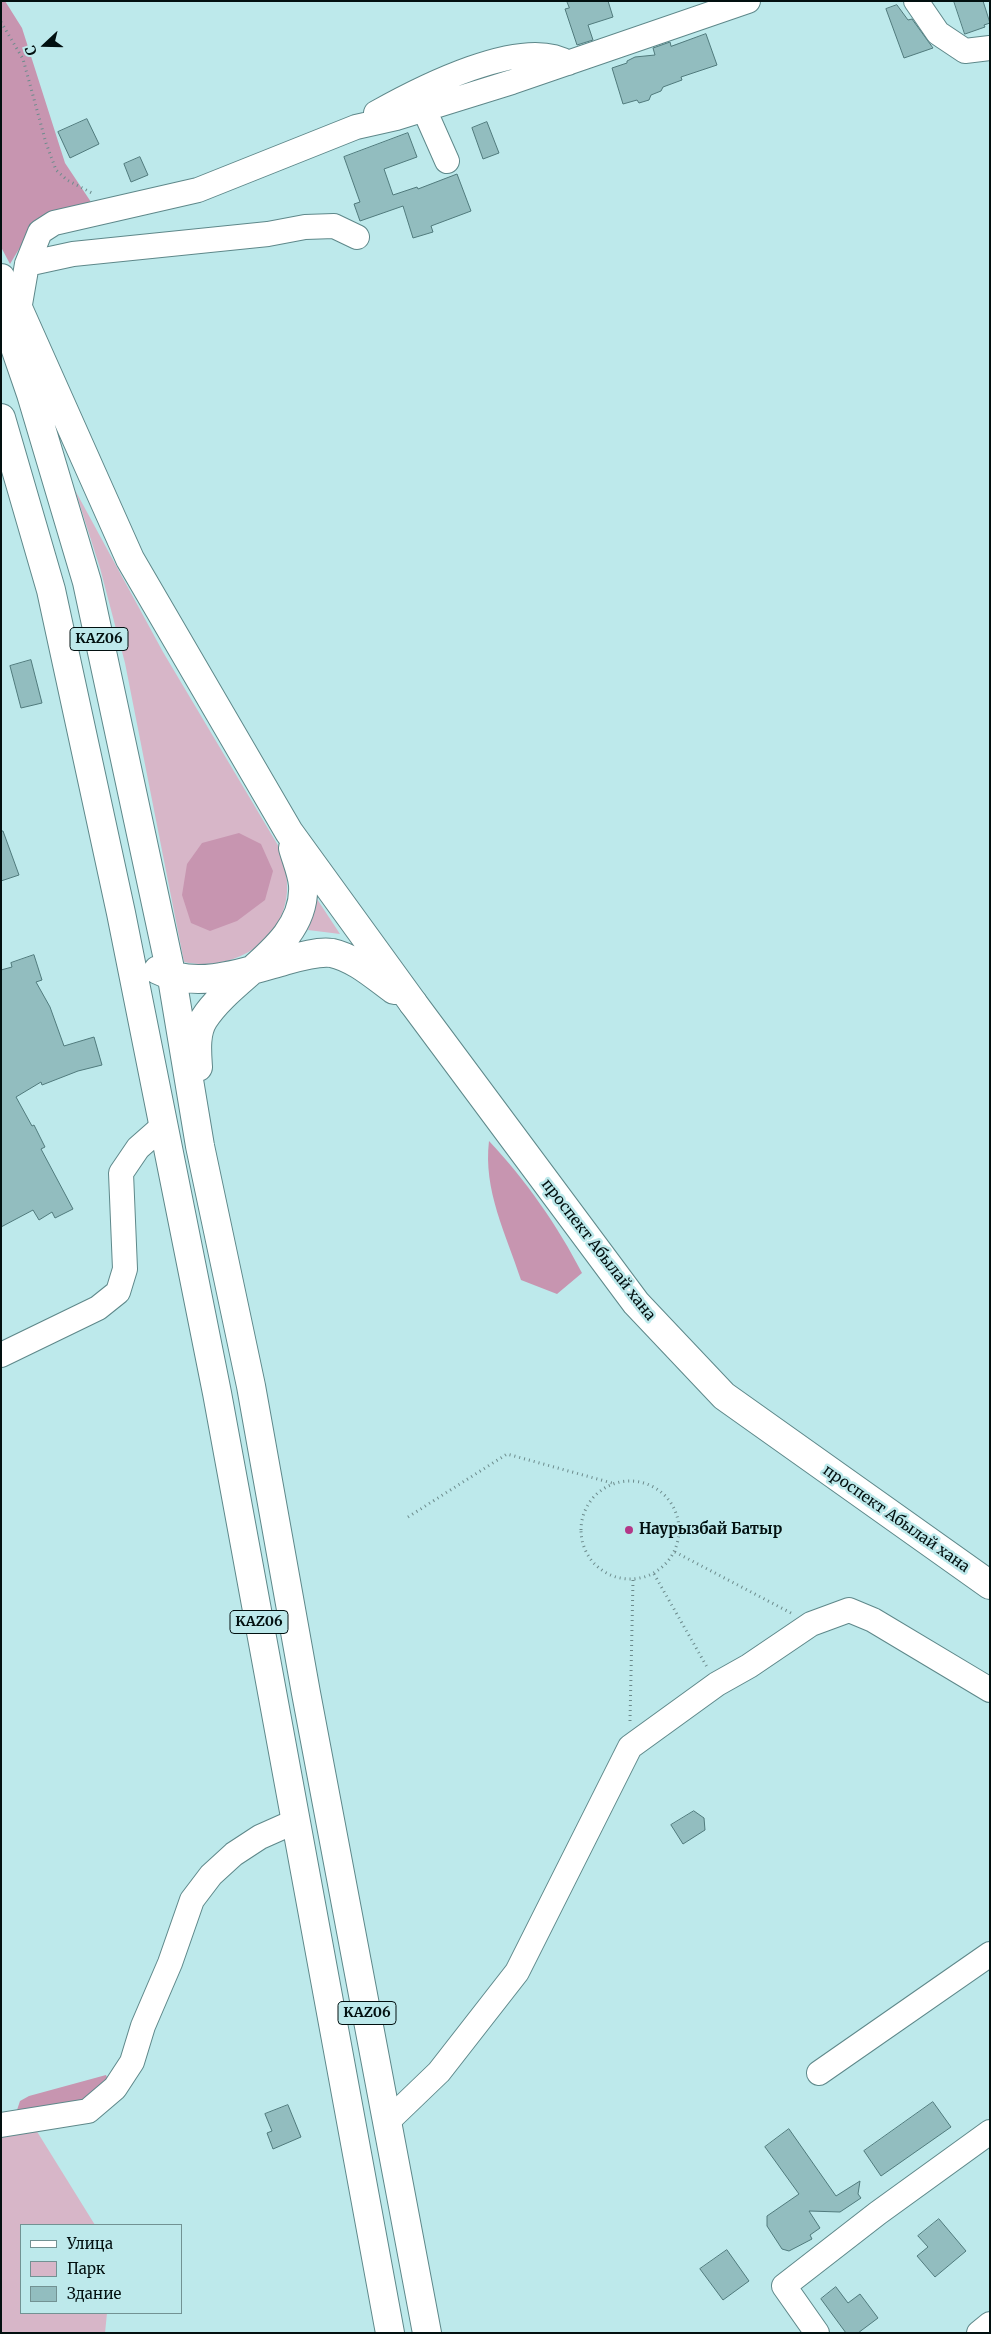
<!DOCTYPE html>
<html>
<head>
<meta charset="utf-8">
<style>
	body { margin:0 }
	#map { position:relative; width:991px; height:2334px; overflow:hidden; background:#bde9eb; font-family:Merriweather,serif }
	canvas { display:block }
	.frame { position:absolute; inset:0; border:2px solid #021010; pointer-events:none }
	.legend { position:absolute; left:20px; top:2224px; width:162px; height:90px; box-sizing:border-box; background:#bde9eb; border:1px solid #729293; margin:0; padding:6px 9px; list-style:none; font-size:15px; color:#021010 }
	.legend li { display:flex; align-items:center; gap:10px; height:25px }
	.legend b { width:25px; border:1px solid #729293 }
	.north { position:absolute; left:20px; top:20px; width:50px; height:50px; -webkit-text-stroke:4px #bde9eb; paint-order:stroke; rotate:249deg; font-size:14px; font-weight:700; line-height:20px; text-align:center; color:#021010 }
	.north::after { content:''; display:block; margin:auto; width:18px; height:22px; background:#021010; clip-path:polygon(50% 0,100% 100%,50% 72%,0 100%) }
</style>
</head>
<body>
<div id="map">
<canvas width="991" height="2334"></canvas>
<div class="frame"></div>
<ul class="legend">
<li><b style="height:6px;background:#fff"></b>Улица</li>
<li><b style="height:14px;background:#d7b6c8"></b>Парк</li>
<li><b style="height:14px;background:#92bdbf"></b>Здание</li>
</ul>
<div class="north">С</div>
</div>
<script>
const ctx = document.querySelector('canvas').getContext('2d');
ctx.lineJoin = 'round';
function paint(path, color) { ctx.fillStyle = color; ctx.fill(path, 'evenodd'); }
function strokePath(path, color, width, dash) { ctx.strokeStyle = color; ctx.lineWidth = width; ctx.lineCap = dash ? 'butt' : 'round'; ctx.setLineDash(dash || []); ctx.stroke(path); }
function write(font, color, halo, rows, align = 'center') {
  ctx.font = font + ' Merriweather,serif'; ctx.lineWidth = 5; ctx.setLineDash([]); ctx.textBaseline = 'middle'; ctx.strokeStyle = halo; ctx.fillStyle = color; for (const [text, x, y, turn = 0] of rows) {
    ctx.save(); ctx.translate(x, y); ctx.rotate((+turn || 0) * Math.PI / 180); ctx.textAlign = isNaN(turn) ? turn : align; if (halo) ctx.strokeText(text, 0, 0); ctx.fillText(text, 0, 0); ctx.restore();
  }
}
const green = new Path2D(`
	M75 490 163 652 279 847C284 862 288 876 287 892 283 944 231 972 184 962L125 663 100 568Z
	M317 899 340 934 308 930Z
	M28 2117 95 2225H21V2313H107L105 2333H1V2119Z`);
const forest = new Path2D(`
	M1 1H5L22 28 65 163 91 202 37 219 10 264 1 247Z
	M239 833 261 844 273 871 265 900 237 921 210 931 191 923 182 895 187 864 202 843Z
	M489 1141C525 1179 558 1226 582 1273L557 1294 521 1280C506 1234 483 1190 489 1141Z
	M106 2075 110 2084 93 2100 21 2116 17 2110 20 2101 29 2096Z`);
const building = new Path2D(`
	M567 1H608L613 17 588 25 593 40 577 45 565 9 569 8Z
	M954 1H983L990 23 984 25 985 27 965 34Z
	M897 5 908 20 912 19 933 48 904 58 886 9Z
	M706 34 717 65 681 77 682 80 663 87 661 91 651 95 649 100 639 103 637 100 623 104 612 68 627 63V61L635 57 655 55 653 48 670 42 671 46Z
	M87 119 99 144 70 158 58 132Z
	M487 122 499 153 483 159 472 128Z
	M408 133 417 157 384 169 393 195 417 187 418 189 457 174 471 211 431 226 433 232 413 238 403 206 360 221 354 204 360 202 344 157Z
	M140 157 148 175 131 182 124 164Z
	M31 660 42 703 21 708 10 666Z
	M1 831H3L19 875 1 881Z
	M34 955 42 980 36 982 50 1007 64 1046 94 1037 102 1065 78 1071 42 1085 41 1082 16 1097 32 1126 34 1125 45 1147 41 1149 73 1209 55 1218 52 1212 39 1220 33 1210 1 1227V970L12 967 11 963Z
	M694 1811 704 1818 705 1830 683 1844 671 1825Z
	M933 2102 951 2127 881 2176 864 2151Z
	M288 2105 301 2137 273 2149 267 2133 272 2131 265 2114Z
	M789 2129 836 2196 860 2181 858 2194 861 2198 840 2212 809 2211 820 2228 810 2235 812 2239 789 2251 782 2249 767 2226V2216L799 2194 765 2147Z
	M939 2219 966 2251 935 2277 917 2256 928 2247 918 2236Z
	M727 2250 749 2281 723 2300 700 2269Z
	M836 2287 848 2303 860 2294 878 2318 858 2333H846L821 2299Z`);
const path = new Path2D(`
	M1 22 23 59 46 143 56 170 67 180 92 193
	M581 1530a49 49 0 1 1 98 0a49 49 0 1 1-98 0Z
	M408 1517 507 1454 612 1483
	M675 1552 791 1613
	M654 1574 707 1667
	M630 1721 633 1580`);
const minor = new Path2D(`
	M916 1 938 33 965 51 990 48
	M424 109 447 161
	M376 113C417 90 524 34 568 63
	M27 264 73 254 268 234 305 227 334 226 357 237
	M19 310 27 264 40 232 54 223 198 190 356 127 396 118 512 82 748 1
	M1 1355 98 1308 118 1292 125 1269 121 1173 138 1148 163 1126
	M819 2073 990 1954
	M388 2121 439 2072 517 1972 630 1747 717 1684 749 1666 811 1624 849 1610 873 1620 990 1690
	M1 2125 88 2111 115 2088 132 2062 143 2026 170 1963 192 1900 211 1875 234 1854 260 1837 296 1821
	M817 2333 784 2286 878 2213 990 2132
	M979 2333 990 2324`);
const major = new Path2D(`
	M413 1003 636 1303 724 1396 990 1585`);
const highway = new Path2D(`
	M1 278 19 310 130 559 289 832 413 1003
	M1 307 31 394 87 582 172 978 200 1146 251 1386 306 1693 427 2333
	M1 418 51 590 121 913 217 1393 390 2333
	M158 970C196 990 245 972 284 961 298 957 317 951 332 953 355 958 376 977 394 990
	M198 1067C197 1052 195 1033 204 1019 232 975 307 945 303 885 302 873 296 859 293 848`);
const markers = [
	[629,1530,5,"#b33787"]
];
const shields = [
	[99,639,58],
	[259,1622,58],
	[367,2013,58]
];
const shieldNames = [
	["KАZ06",99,639],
	["KАZ06",259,1622],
	["KАZ06",367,2013]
];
const streetNames = [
	["проспект Абылай хана",598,1250,52],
	["проспект Абылай хана",896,1519,35]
];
const poiNames = [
	["Наурызбай Батыр",639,1530]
];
paint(green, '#d7b6c8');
paint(forest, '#c795b0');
paint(building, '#92bdbf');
strokePath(building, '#507a7c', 1);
strokePath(minor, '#5e888a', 26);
strokePath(major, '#5e888a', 30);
strokePath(highway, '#5e888a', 30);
strokePath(path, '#6c8b8c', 3, [1, 4]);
strokePath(minor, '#fff', 24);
strokePath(major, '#fff', 28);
strokePath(highway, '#fff', 28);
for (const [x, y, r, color] of markers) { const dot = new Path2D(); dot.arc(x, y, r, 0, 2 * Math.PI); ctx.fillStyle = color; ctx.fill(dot); strokePath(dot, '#bde9eb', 2); }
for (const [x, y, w] of shields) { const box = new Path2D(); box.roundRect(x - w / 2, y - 11.5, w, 23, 4); ctx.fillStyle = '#bde9eb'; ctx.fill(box); strokePath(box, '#021010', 1); }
write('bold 14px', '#021010', null, shieldNames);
write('15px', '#021010', '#bde9eb', streetNames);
write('bold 15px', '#021010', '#bde9eb', poiNames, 'left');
</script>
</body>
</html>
